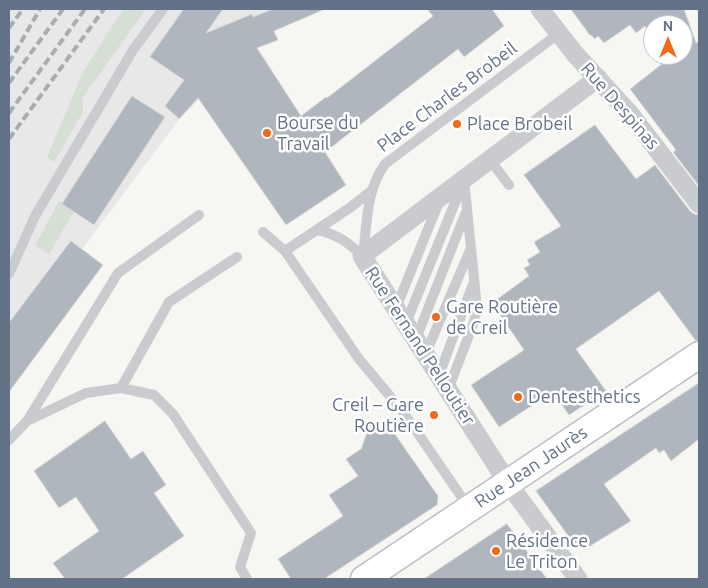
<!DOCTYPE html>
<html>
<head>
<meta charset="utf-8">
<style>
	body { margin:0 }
	#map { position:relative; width:708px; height:588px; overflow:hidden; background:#f6f7f3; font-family:Ubuntu,sans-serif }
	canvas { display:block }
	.frame { position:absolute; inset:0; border:10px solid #637287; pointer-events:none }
	.north { position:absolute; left:643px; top:15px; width:50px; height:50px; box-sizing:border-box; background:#fff; border:1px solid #c1c7cf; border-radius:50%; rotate:0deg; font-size:14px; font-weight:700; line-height:20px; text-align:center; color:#637287 }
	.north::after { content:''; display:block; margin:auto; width:18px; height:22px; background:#f16a19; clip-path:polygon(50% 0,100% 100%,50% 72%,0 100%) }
</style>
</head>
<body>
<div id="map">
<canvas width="708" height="588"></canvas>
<div class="frame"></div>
<div class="north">N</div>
</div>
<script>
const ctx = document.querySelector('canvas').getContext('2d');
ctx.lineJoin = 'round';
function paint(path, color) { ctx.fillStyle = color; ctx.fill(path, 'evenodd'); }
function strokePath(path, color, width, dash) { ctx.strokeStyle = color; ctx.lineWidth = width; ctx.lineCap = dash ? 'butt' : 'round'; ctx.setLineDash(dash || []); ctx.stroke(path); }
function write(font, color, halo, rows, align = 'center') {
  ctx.font = font + ' Ubuntu,sans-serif'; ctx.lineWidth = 5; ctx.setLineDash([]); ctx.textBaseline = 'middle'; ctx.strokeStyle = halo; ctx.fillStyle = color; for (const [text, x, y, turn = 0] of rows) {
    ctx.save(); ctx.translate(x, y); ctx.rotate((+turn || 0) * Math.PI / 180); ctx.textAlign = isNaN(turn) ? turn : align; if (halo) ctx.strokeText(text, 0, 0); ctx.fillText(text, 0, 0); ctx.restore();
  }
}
const built = new Path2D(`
	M9 9H326L251 40 199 99 177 122 9 347Z`);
const green = new Path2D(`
	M123 9H146L83 97V112L54 162 47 157 83 72Z
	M59 201 76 208 49 254 35 246Z`);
const building = new Path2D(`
	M184 9H223L206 33 252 14 253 17 273 9H325L274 31 278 40 257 48 301 116 326 97 327 98 433 16 427 9H492L504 26 464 57 458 49 325 152 346 185 286 225 198 98 179 119 165 106 184 80 150 57Z
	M571 9H684L696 43 699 42V186L673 152 676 150 630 89 667 60 664 55H683V25H653V39L645 26 636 33 630 25 604 43 598 36 595 39 591 35H590Z
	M132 96 165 117 94 225 62 204Z
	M595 125 636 179 655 165 690 211 694 214 699 215V340L696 341 659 291 576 349 606 391 569 415 553 392 499 427 471 385 524 350 492 303 529 276 524 268 530 265 527 260 540 252 534 242 561 226 524 175Z
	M71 241 103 265 9 392V323Z
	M699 383V439L671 461 664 450 659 453 656 448 604 484 631 521 585 549 579 541 574 544 536 491Z
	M105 421 131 459 143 451 166 485 154 493 184 536 122 579H65L53 563 99 531 76 497 59 508 34 471Z
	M369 427 387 433 392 430 438 496 437 505 324 579H291L278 559 343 516 329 495 358 476 346 459 361 449Z
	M507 524 547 579H424Z`);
const lane = new Path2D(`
	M490 160 509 185
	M371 191 351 207 285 251 359 359 404 413 469 508
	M316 230C335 233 350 243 362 256
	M263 232 285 251
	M363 255C367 224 366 190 385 164L558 34
	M9 274 35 216 133 50 163 9
	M396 308 439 202
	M406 323 463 183
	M416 339 466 212
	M425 355 471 248
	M439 375 473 284
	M121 388 169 302 237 257
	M448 390 474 322 477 308 464 179
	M27 421 118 273 199 215
	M9 440 27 421 86 393 121 388 154 395 173 414 251 533 240 567 247 579`);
const street = new Path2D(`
	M540 9 575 54 630 114 699 204
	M578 579 508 483 362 256 598 78`);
const secondary = new Path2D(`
	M364 579 699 355`);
const rail = new Path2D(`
	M9 28 23 9
	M9 63 40 9
	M9 83 63 9
	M9 113 85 9
	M9 139 104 9`);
const markers = [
	[457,124,5,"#f16a19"],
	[267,133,5,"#f16a19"],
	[436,317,5,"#f16a19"],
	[518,397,5,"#f16a19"],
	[434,415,5,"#f16a19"],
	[496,551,5,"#f16a19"]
];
const streetNames = [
	["Place Charles Brobeil",447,97,-37],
	["Rue Despinas",620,106,49],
	["Rue Fernand Pelloutier",420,346,57],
	["Rue Jean Jaurès",531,467,-34]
];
const poiNames = [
	["Bourse du",277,123],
	["Travail",277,144],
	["Place Brobeil",467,124],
	["Gare Routière",446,307],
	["de Creil",446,328],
	["Dentesthetics",528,397],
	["Creil – Gare",424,405,"right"],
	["Routière",424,426,"right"],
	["Résidence",506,541],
	["Le Triton",506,562]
];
paint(built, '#e7e8e7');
paint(green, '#d6dfd4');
paint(building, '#b0b6be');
strokePath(building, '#d8d8d6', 1);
strokePath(secondary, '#babec4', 29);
strokePath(lane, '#c9cbcf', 10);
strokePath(street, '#c9cbcf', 19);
strokePath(secondary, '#fff', 26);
strokePath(rail, '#a8acb3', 4, [8, 4]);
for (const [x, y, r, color] of markers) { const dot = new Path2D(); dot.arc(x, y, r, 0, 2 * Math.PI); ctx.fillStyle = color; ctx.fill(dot); strokePath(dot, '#fff', 2); }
write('18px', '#637287', '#fff', streetNames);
write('18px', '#637287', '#fff', poiNames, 'left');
</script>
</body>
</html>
